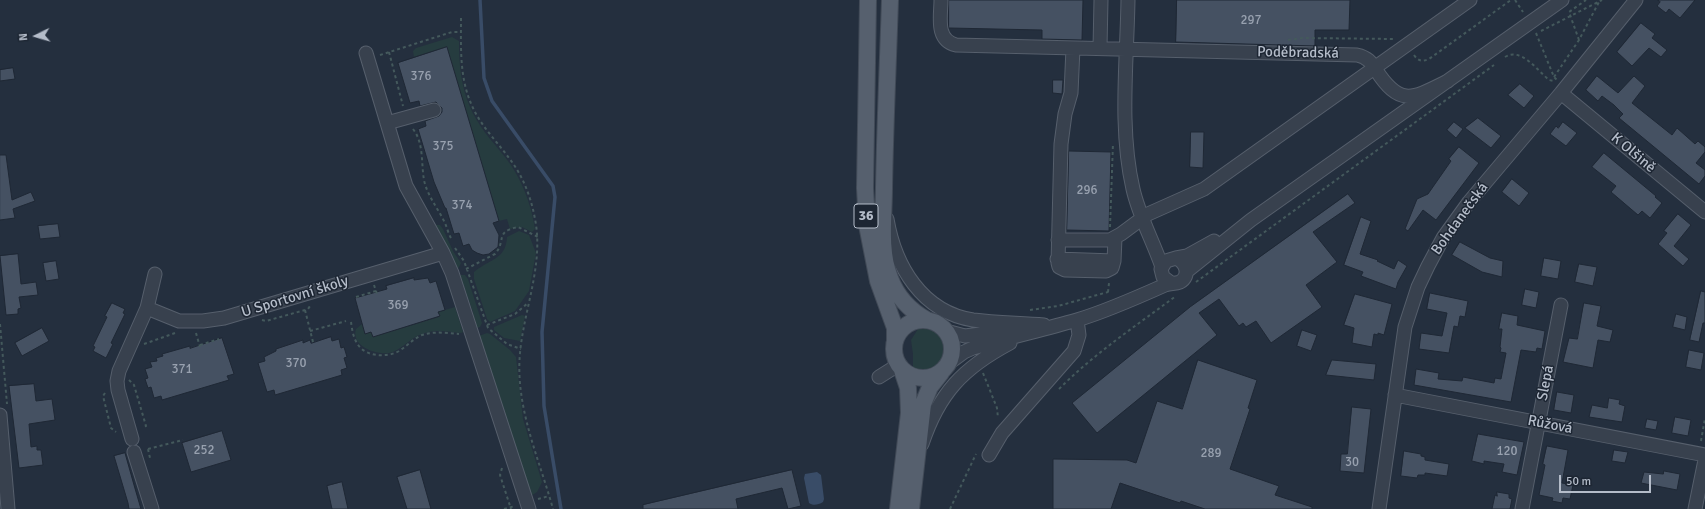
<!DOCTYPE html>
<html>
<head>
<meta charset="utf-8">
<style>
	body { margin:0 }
	#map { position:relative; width:1705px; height:509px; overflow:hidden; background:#242f3e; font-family:Signika,sans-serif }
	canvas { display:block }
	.north { position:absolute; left:16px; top:16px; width:40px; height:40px; -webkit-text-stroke:3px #1d2633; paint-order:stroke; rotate:265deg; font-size:11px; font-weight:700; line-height:16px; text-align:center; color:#b4bcc9 }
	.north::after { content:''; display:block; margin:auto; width:14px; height:18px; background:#b4bcc9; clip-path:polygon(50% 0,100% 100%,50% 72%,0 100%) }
	.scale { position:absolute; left:1559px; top:475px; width:92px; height:18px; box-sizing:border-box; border:2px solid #b4bcc9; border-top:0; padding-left:5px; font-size:12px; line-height:14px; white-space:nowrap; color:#b4bcc9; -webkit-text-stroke:3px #1d2633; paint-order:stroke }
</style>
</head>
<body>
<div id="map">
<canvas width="1705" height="509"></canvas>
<div class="north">N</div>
<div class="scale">50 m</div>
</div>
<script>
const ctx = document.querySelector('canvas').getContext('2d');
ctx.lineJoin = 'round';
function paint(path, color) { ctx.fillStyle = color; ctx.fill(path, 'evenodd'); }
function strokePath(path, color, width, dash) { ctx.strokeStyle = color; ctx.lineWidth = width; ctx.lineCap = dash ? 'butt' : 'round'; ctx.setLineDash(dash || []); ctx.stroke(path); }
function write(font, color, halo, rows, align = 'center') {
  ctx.font = font + ' Signika,sans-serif'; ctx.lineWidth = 3; ctx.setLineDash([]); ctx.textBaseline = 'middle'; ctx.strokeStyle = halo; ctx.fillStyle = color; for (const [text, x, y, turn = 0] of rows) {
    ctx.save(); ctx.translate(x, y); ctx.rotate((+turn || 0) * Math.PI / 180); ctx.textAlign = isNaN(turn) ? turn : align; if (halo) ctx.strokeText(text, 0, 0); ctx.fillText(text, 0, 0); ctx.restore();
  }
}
const green = new Path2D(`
	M452 37 459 41C459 64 461 86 470 107 478 126 492 141 505 157 521 177 531 203 535 229L532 232 522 227 510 229 507 219 499 221 447 47 414 57 413 51 416 48Z
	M434 225H440L443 229 453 251 461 263 458 269Z
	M519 231 529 235 536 253 529 291 515 311 490 322 487 319 474 279V272C489 259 506 260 507 237Z
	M460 275H465L468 279 482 323 480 327 474 329 473 312Z
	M455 307 463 332 461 333C449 332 437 329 425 333 412 336 405 347 393 352 380 357 350 347 356 329L362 324 365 334 371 332 373 337 439 317 438 312Z
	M522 315 525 316 520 341 504 338 494 330V327Z
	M918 329C956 324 949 382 913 368V354L911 340Z
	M487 333 490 334 510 350 516 357 523 419 542 482 537 492 531 496 485 352 476 337Z`);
const water = new Path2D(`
	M817 472 821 475 824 499 823 502C818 505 813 506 809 503L804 478 805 474Z`);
const stream = new Path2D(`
	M480 0 484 78 492 101 553 186 555 197 542 332 544 406 561 509`);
const building = new Path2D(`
	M949 0H1083L1082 40 1042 39V30L949 28Z
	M1177 0H1350L1349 30H1315V46L1176 42Z
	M1658 0H1695L1680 18 1669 9 1666 13 1657 6 1660 2Z
	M1641 23 1655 34 1652 38 1667 50 1661 57 1649 48 1632 66 1617 52Z
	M447 47 499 221 493 223 499 235 498 247 489 254 483 255 477 253 472 250 469 244 463 246 459 233 454 234 446 208H445L434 182 418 129 426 126 425 121 439 116 442 112V108L436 102 420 106 419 101 410 103 398 63Z
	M13 68 15 79 0 81V70Z
	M1597 76 1618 93 1634 76 1645 86 1632 103 1672 135 1677 128 1695 144 1698 141 1705 147V152L1696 163 1705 170V176L1699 184 1619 118 1623 114 1614 105 1602 96 1598 101 1586 90Z
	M1053 80H1063L1062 94 1053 93Z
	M1520 84 1534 96 1524 108 1508 95Z
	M1478 118 1501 136 1491 148 1465 128Z
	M1454 122 1463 129 1456 138 1447 130Z
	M1563 122 1577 133 1566 146 1550 134 1556 126 1558 128Z
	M1191 132H1204L1203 168 1190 167Z
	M1459 147 1479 163 1436 220 1423 210 1408 231 1405 229 1417 199 1428 194 1451 161 1449 159Z
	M1069 151 1111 152 1109 231 1067 230Z
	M1604 153 1656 196 1655 197 1662 203 1650 218 1642 211 1638 215 1611 192 1616 186 1592 167Z
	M0 155H6L12 200 31 192 35 201 13 209 15 218 0 220Z
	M1512 179 1529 193 1519 206 1502 192Z
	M1348 194 1355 203 1313 232 1337 262 1306 285 1322 307 1271 343 1256 321 1246 327 1243 323 1239 326 1219 299 1199 313 1217 335 1097 433 1072 403 1190 307Z
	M1678 214 1691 225 1674 246 1689 259 1683 266 1658 244 1667 233 1664 231Z
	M1361 217 1371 221 1360 254 1378 260 1377 261 1394 269 1398 260 1407 266 1398 282 1396 289 1361 276 1363 272 1344 265Z
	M58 224 60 237 40 239 38 226Z
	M1460 242 1490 258 1503 261 1502 277 1482 272 1452 255Z
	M18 254 21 284 36 282 38 295 19 297 21 308 18 309V314L6 315 0 256Z
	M1544 258 1561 261 1558 279 1541 276Z
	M56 261 59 279 46 281 43 263Z
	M1579 264 1597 267 1593 286 1575 282Z
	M414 278V280L428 278 430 283 436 281 445 310 438 312 440 316 373 337 371 332 365 334 355 298 387 289 386 286Z
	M1525 289 1539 292 1536 308 1522 305Z
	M1701 291 1705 292V323H1703L1699 342 1690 340Z
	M1430 293 1468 301 1465 317 1460 316 1458 327 1454 326 1449 353 1419 349 1421 333 1442 336 1447 313 1427 309Z
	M1355 294 1392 304 1384 335 1378 333V335L1374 334 1372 347 1352 343 1354 328 1344 325Z
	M112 303 125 309 123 313 125 314 111 343 113 344 106 358 93 351 95 347 93 346 107 317 105 316Z
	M1584 303 1601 306 1597 326 1613 330 1610 342 1598 340 1593 368 1563 362 1569 338 1577 339Z
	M1502 313 1518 316 1517 325 1545 331 1542 349 1537 348 1536 352 1521 350 1511 402 1414 385 1416 369 1439 373 1438 379 1462 381 1463 377 1494 383 1495 378 1501 379 1506 353 1500 352 1501 348 1500 347 1502 329H1499Z
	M1676 314 1687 317 1685 330 1673 327Z
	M42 328 49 341 22 356 15 343Z
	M1302 330 1317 335 1311 351 1297 346Z
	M331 337 332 341 339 339 341 348 344 347 347 357 344 358 347 368 341 370 342 375 275 395 274 390 267 392 258 363 265 361 264 357 276 351V349L303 340V343L310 340 311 343Z
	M222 338 234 374 227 376 229 380 162 400 161 396 154 398 151 387 148 388 145 379 148 378 145 369 152 367 150 362 157 361 156 358 163 356 162 354 190 346V348Z
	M1689 350 1704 353 1701 370 1686 367Z
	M1198 360 1257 380 1248 408 1250 409 1230 469 1279 486 1275 495 1312 507V509H1205L1181 501 1180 503 1120 483 1111 509H1053V459L1127 460 1136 463 1157 401 1182 409Z
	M1332 360 1376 364 1374 380 1326 375Z
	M34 384 36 401 52 399 55 420 29 424 31 447 37 446V450H41L43 465 19 468 9 386Z
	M1557 392 1574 395 1571 413 1554 410Z
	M1609 398 1620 400 1619 404 1625 406 1622 422 1589 417 1592 405 1607 408Z
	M1352 407 1371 409 1364 473 1340 471 1341 454H1347Z
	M1675 417 1691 420 1688 436 1672 433Z
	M1647 419 1658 421 1656 430 1645 428Z
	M222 431 231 460 191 472 182 443Z
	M1478 434 1524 442 1517 475 1502 472 1504 464 1484 461V464L1472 461Z
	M1547 446 1568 450 1562 483 1573 485 1570 499 1563 498 1562 503 1552 501 1553 498 1539 495 1545 465 1543 464Z
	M1614 450 1628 452 1625 463 1612 461Z
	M1404 451 1421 454V456L1425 457V460L1449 464 1447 476 1425 473V475H1418L1417 478 1401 476Z
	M125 453 134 485 141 509H129L128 503 114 456Z
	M420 470 431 509H407L397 477Z
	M792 470 801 506 788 509 782 488 736 499 738 509H643V505Z
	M1664 471 1680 474 1677 490 1641 483 1644 472 1663 474Z
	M342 482 348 509H332L327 486Z
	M1497 492 1509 494V498L1512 499 1510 509H1492L1495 495 1497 496Z`);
const path = new Path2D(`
	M1515 0 1523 12
	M461 18C461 50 459 82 475 112 484 129 498 143 509 158 523 176 531 197 535 219 544 264 524 309 520 353 515 407 539 458 553 509
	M1541 31 1602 0
	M1536 33 1554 77 1557 80
	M1288 40 1302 38 1394 39
	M1579 40 1569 12 1586 0
	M389 52 403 106
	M380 55 452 32H461
	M1414 55C1418 61 1422 62 1429 59L1511 0
	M1505 57C1521 47 1537 70 1549 80L1554 81
	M1554 77 1579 40 1599 2
	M413 129C424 143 421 163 424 180 427 195 437 207 444 221 447 227 448 233 451 238
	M1110 227 1113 143
	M455 248 464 261 488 328 507 344 521 349
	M466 269 495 254C507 240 494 232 518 227L538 237
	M1196 282 1494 65
	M374 285 377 294
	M1108 292 1109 283
	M356 297 376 291
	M305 310 313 342
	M1030 310 1058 306 1108 292 1110 295
	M262 320 266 321 305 310 308 309 310 306
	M351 322C352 329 353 337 357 343 364 357 387 358 399 351 407 346 413 339 422 335 434 331 447 333 459 334
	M0 324 7 404
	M487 325 515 314 528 303
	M310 331 346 321
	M196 333 200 347
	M144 344 175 333
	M200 345 219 339
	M983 373 997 408 998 418
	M129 380 134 385 146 426 142 427
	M1059 389C1095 353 1137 325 1176 296
	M105 393 103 396 111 428 116 432
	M1701 441 1705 418
	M148 449 150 458
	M148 449 183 440
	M502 468 500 475 511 509
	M538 499 549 496
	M504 509 515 506
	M950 509 976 454`);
const minor = new Path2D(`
	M941 0C941 16 935 40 956 45L1357 55C1367 57 1371 62 1376 70 1400 107 1412 99 1448 81
	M1128 0C1127 63 1119 128 1133 189 1139 216 1153 241 1162 267
	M1073 48 1071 93 1065 114 1061 144 1058 263 1059 267 1065 270 1106 271 1112 268 1114 261
	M1100 48 1101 0
	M366 53 406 186 443 253 452 273 529 509
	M1561 93 1705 212
	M387 123 434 110
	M887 219C895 266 922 312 973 320 996 323 1020 323 1044 325
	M1058 240H1110L1121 234 1148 214 1204 189 1470 0
	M1176 258 1187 256 1214 241
	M1057 259 1114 261 1115 238
	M1186 272 1251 220 1562 0
	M155 274 147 308 179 321H203L224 318 443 253
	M946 331 965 336 1012 330
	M949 363 964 352 973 348C1007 338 1042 330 1077 320 1107 311 1136 298 1165 285 1170 283 1175 284 1180 282 1191 276 1186 262 1176 258L1166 261 1161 269 1163 277 1171 283
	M879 377 898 365
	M1395 395 1705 455
	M0 415 8 509
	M132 439 118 390 117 381 119 371 147 308
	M922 444C939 393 963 368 1010 343
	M134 452 152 509
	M989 455 1002 433 1074 351 1079 335 1077 320
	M1379 509 1405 327 1418 287 1428 266 1443 238 1469 202 1561 93 1636 0
	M1522 509 1561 305
	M1695 509 1705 460`);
const major = new Path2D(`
	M868 0 865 188 867 225 878 281 895 328V341
	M890 0C888 63 885 125 884 188 884 216 879 251 890 278 897 297 909 310 927 320
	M894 349a29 29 0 1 1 58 0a29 29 0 1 1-58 0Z
	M898 509 909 413 908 388 902 370
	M911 509 923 404 930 387 941 373`);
const numberNames = [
	["297",1251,21],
	["376",421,77],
	["375",443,147],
	["296",1087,191],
	["374",462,206],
	["369",398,306],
	["370",296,364],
	["371",182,370],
	["252",204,451],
	["120",1507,452],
	["289",1211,454],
	["30",1352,463]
];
const shields = [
	[866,216,24]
];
const shieldNames = [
	["36",866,216]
];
const streetNames = [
	["Poděbradská",1298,53,1],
	["K Olšině",1633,153,40],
	["Bohdanečská",1460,219,-54],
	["U Sportovní školy",295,297,-17],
	["Slepá",1546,383,-79],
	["Růžová",1550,425,11]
];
paint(green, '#263c3f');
paint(water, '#394c67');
strokePath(stream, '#394c67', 3.5);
paint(building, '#455162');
strokePath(building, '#1f2835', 1);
strokePath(minor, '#565f6c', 15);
strokePath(major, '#414a57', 18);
strokePath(path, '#44595c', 2, [3, 3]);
strokePath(minor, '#38414e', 13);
strokePath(major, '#56606e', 16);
write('13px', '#98a1af', null, numberNames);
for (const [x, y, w] of shields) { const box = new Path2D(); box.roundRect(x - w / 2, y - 12, w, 24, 3); ctx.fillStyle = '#1d2633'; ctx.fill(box); strokePath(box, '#b4bcc9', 1); }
write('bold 14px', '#b4bcc9', null, shieldNames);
write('15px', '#b4bcc9', '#1d2633', streetNames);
</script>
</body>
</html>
